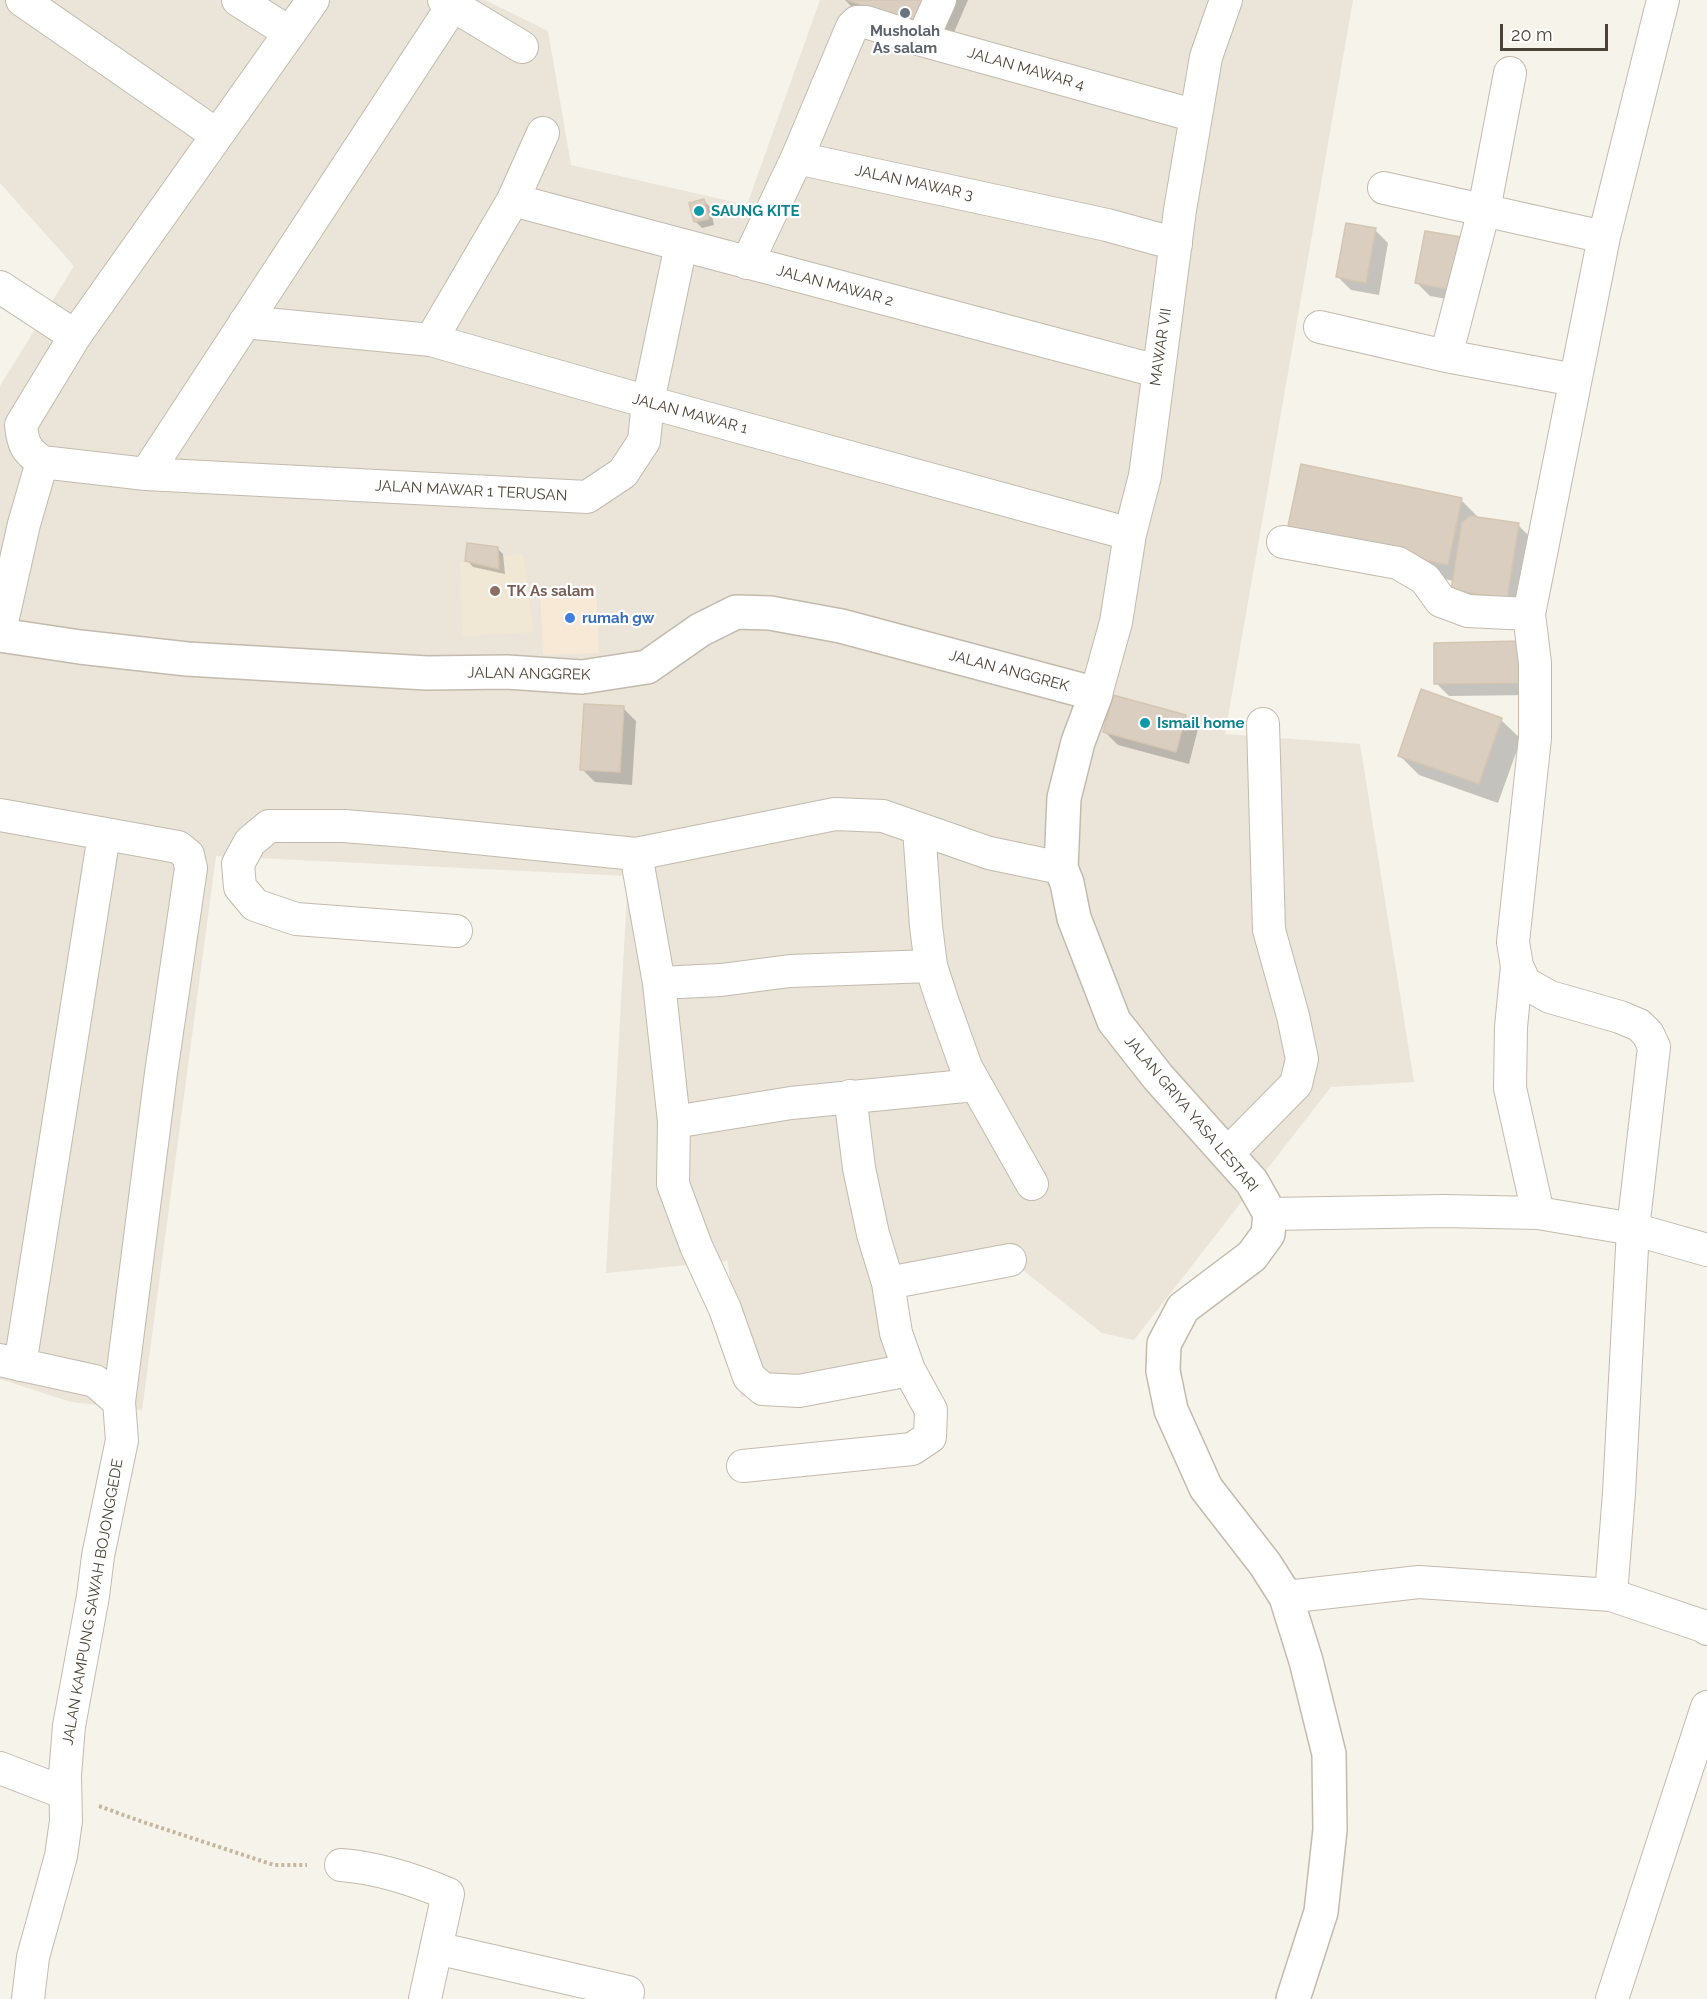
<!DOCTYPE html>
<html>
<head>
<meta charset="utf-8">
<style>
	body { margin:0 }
	#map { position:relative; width:1707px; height:1999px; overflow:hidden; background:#f6f3eb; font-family:Raleway,sans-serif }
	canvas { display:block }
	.scale { position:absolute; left:1500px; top:24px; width:108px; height:27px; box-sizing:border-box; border:3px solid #4b4338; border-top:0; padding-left:8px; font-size:18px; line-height:21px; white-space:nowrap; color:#4b4338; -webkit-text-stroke:4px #fff; paint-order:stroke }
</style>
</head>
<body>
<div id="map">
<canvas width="1707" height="1999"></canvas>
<div class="scale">20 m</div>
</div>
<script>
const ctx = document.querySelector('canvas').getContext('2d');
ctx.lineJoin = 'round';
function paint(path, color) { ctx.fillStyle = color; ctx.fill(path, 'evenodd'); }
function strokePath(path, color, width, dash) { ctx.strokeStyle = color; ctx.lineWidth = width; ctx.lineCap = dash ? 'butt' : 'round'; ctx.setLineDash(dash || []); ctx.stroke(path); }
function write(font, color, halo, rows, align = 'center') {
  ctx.font = font + ' Raleway,sans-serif'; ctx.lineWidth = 4.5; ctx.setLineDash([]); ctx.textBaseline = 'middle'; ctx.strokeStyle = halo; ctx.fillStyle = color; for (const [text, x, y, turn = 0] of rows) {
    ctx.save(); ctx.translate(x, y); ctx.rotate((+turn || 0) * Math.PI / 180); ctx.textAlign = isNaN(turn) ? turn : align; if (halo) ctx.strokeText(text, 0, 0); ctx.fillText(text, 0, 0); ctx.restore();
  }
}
const residential = new Path2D(`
	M0 0H485L548 31 571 165 747 205 820 0H1353L1225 734 1360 744 1414 1082 1331 1087 1134 1340 1102 1333 1024 1271 979 1274 896 1286 886 1374 741 1397 728 1261 606 1273 628 876 216 856 142 1410 71 1402 0 1379V386L74 266 0 183Z`);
const commercial = new Path2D(`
	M596 584 599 653 543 655 540 590Z`);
const education = new Path2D(`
	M523 554 534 632 462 637 460 562Z`);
const shadow = new Path2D(`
	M845 0H968L946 51 867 22Z
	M704 201 710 207 714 225 702 228 695 221Z
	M1375 230 1388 243 1379 295 1351 290 1338 277Z
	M1474 252 1464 302 1430 296 1417 283Z
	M1461 500 1480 519 1518 525 1531 538 1520 611 1466 603 1454 581 1308 550Z
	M497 548 503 554 505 574 473 567 467 560Z
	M1519 643 1532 695 1449 696 1436 683Z
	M623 708 636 721 632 785 595 782 582 769Z
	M1185 716 1198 729 1189 764 1118 745 1105 732Z
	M1501 720 1521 739 1498 803 1419 775 1399 755Z`);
const building = new Path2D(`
	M848 0H931L920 26Z
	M704 199 709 219 694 222 689 203Z
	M1346 223 1376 228 1366 283 1336 277Z
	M1425 231 1462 237 1452 290 1415 283Z
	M1301 464 1462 498 1448 565 1287 531Z
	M1470 516 1519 523 1507 599 1451 590 1462 522Z
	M467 543 498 547 499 569 465 561Z
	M1520 641V683L1434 684V643Z
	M1421 689 1502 718 1479 784 1398 756Z
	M1113 695 1186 715 1176 752 1103 732Z
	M584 704 624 706 620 772 580 770Z`);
const path = new Path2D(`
	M99 1806 137 1820 274 1865H307`);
const minor = new Path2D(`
	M22 0 217 135
	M238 0 290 33
	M313 0 75 336 21 425C23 445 26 450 42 462L146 474 587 497 623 473 644 441 648 402 681 245
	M444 0 522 47
	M922 40 940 0
	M797 158 1107 225 1176 244
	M1384 188 1604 237
	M513 200 1157 371
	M747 263 797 158 852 27 857 22H866L922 40 1196 116
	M0 287 75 336
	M245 322 431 340 648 402 1130 534
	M1320 327 1446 356 1575 380
	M431 340 513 200 543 133
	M1446 356 1484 210 1510 73
	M146 474 453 5
	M1283 542 1398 563 1425 579 1441 601 1468 611 1529 614
	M0 631 24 524 42 462
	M1096 694 1116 622 1130 534 1145 476 1180 210 1206 57 1226 0
	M0 815 178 847 188 855 191 868 161 1073 119 1402
	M919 829 926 926 931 966 942 1000 966 1067 1032 1184
	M636 854 659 983 674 1122 673 1184 696 1246 725 1309 749 1377 763 1389 799 1391 909 1370
	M456 931 296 919 255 905 240 887 238 864 250 842 269 826H344L406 831 636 854 835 814 883 816 989 853 1061 868
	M1517 966 1511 1027 1510 1088 1538 1213
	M659 983 721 980 790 971 931 966
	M674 1122 791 1103 975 1085
	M1227 1154 1296 1084 1302 1059 1293 1016 1269 930 1263 724
	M1270 1214 1443 1211 1538 1213 1633 1229 1707 1250
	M888 1283 1010 1260
	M0 1360 95 1381 119 1402 122 1440 98 1556 93 1596 69 1726 65 1775 66 1821 61 1856 33 1957 28 1999
	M20 1365 104 835
	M743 1466 912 1449 930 1437 931 1410 909 1370 896 1333 888 1283 873 1234 859 1168 850 1096
	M1611 1595 1619 1493 1633 1229 1654 1047 1648 1034 1639 1025 1620 1017 1550 997 1525 983 1517 966 1513 942 1535 738V663L1529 614 1604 237 1663 0
	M1286 1597 1419 1582 1611 1595 1703 1626 1707 1629
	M0 1768 65 1793
	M341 1865C379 1868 413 1879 448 1894L425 1999
	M436 1948 628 1992 626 1999
	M1612 1999 1707 1707`);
const tertiary = new Path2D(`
	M0 635 80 647 187 659 427 673 507 672 582 677 647 667 700 630 736 612 770 613 841 626 1096 694 1078 742 1064 798 1061 868 1067 883 1074 918 1114 1021 1158 1077 1252 1182 1270 1214 1268 1234 1252 1256 1183 1308 1164 1344 1163 1371 1171 1410 1206 1488 1265 1564 1286 1597 1306 1661 1329 1754 1330 1830 1321 1912 1293 1999`);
const markers = [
	[905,13,6,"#6b7280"],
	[699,211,6,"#0f9aa8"],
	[495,591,6,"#8d6e63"],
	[570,618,6,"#3f7fe0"],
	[1145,723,6,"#0f9aa8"]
];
const worshipNames = [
	["Musholah",905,31],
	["As salam",905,48]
];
const streetNames = [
	["JALAN MAWAR 4",1026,69,16],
	["JALAN MAWAR 3",914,183,12],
	["JALAN MAWAR 2",835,286,15],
	["MAWAR VII",1161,347,-82],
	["JALAN MAWAR 1",690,414,15],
	["JALAN MAWAR 1 TERUSAN",471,491,3],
	["JALAN ANGGREK",1009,671,15],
	["JALAN ANGGREK",529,674,1],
	["JALAN GRIYA YASA LESTARI",1191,1114,50],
	["JALAN KAMPUNG SAWAH BOJONGGEDE",93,1602,-80]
];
const cultureNames = [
	["SAUNG KITE",711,211],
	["Ismail home",1157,723]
];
const educationNames = [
	["TK As salam",507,591]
];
const shopNames = [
	["rumah gw",582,618]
];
paint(residential, '#eae4d9');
paint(commercial, '#f8e9d6');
paint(education, '#f0e7d5');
paint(shadow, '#0003');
paint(building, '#d9cec0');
strokePath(building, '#d4c6b2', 1.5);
strokePath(minor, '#c3baad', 34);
strokePath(tertiary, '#c3baad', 36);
strokePath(path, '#c5b69d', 4, [3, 3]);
strokePath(minor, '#fff', 32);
strokePath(tertiary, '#fff', 33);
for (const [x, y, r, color] of markers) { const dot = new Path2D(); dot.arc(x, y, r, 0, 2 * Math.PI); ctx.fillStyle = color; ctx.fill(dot); strokePath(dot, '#fff', 2); }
write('bold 15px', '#5b616d', '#fff', worshipNames);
write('15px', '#4b4338', '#fff', streetNames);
write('bold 15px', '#0d838f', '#fff', cultureNames, 'left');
write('bold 15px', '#785e54', '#fff', educationNames, 'left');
write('bold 15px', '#366cbe', '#fff', shopNames, 'left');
</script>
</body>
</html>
